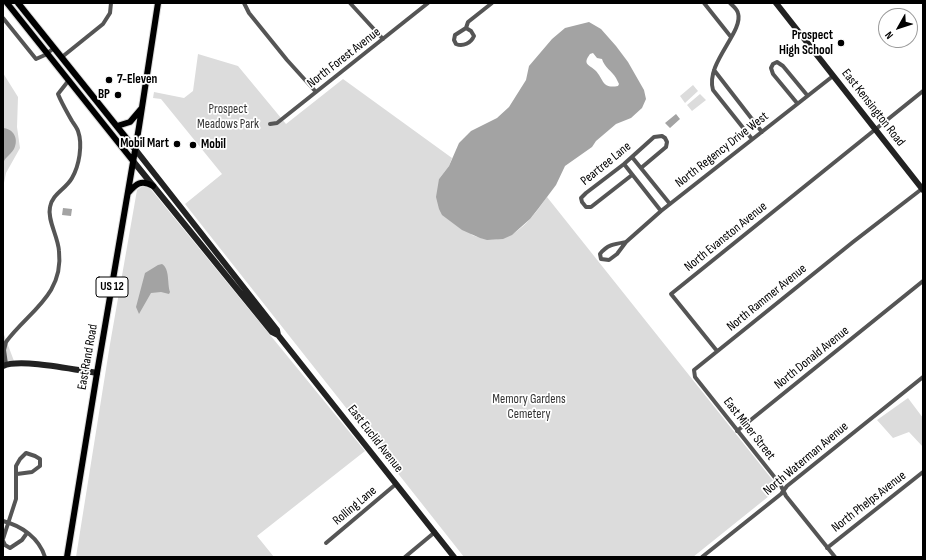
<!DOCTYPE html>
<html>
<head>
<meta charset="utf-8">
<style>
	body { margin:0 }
	#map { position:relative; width:926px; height:560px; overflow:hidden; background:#fff; font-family:"Sofia Sans Condensed",sans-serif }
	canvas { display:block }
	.frame { position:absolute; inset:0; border:4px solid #000; pointer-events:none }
	.north { position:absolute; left:878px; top:8px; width:40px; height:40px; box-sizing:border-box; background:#fff; border:1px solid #999; border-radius:50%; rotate:231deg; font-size:11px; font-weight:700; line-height:16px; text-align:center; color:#000 }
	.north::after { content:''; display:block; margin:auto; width:14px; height:18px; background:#000; clip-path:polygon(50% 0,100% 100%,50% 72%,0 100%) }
</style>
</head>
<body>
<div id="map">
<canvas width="926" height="560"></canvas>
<div class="frame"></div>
<div class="north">N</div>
</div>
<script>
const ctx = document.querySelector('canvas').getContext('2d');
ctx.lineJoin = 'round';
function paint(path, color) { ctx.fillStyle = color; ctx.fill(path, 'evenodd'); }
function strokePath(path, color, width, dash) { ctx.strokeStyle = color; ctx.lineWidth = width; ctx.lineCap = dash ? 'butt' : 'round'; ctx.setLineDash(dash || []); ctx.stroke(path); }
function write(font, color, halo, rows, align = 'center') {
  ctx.font = font + ' "Sofia Sans Condensed",sans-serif'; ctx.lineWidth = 3.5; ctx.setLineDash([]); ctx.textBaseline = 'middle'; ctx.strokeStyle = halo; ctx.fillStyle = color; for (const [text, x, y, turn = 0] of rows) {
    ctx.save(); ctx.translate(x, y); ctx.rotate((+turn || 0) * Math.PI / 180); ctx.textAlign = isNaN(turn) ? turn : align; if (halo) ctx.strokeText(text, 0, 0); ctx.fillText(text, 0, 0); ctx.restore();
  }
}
const green = new Path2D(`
	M198 54 238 66 286 124 343 79 452 158 449 166 439 179 472 235C508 250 528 224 547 197L779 488 693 557H464L185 204 222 174 161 99 153 98 154 92 184 98 193 91Z
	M3 73 18 97 17 127 20 148 6 173 3 188Z
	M693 85 698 91 685 103 680 96Z
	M700 94 706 100 692 111 687 105Z
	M143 186 149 187 365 451 257 536 274 557H76L110 344 137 190Z
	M3 332 14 361 3 364Z
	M908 398 923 418V447L909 432 893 438 877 420Z`);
const water = new Path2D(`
	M589 22 601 29 616 46 628 62 644 90 646 99 642 108 631 118 616 124 596 141 592 147 565 166 556 185 538 209 530 219 512 235 503 239 487 240 480 238 462 230 442 215 439 209 436 197 439 179 449 166 459 143 471 131 497 118 509 107 526 80 529 66 552 39 565 28ZM593 53 597 58 602 59C604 67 612 71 616 78 617 80 618 82 619 84L618 86C602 89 604 80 596 71 589 64 582 65 590 54Z
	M676 114 680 119 670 128 665 123Z
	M3 128C14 129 19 139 14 149 10 156 4 157 3 165Z
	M63 208 72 209 71 216 62 215Z
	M162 264C170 269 167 283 170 292L169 294 161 292 151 293 139 314 136 307 145 273 158 265Z`);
const street = new Path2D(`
	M244 3 249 13 287 60 316 92
	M350 3 383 39
	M704 3 731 37
	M730 3C733 6 737 9 738 13 744 32 705 63 713 90L752 139
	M3 18 36 59 45 55 54 48
	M466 28 471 31 474 36C471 43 463 47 456 44L454 40 455 35 466 28 468 22 492 3
	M62 57 103 24 110 13 111 3
	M714 70 762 132
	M797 103 773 74 771 68 773 64 777 62 783 66 807 95
	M270 124 277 123 428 3
	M632 157 670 204
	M624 164 661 211
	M632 175 591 207H586L582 202 581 198 586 193 624 164 654 137 662 136 665 138 667 142 666 147 641 168
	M626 242C614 244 607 245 600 254L601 259 609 260 617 254 626 242 661 211 833 76
	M717 351 671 294 923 91
	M6 364 4 350 6 342C28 312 64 295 59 251 58 236 47 220 50 207 52 194 66 189 72 178 79 166 83 145 78 131 77 128 74 124 72 121 67 112 62 104 58 94L69 80
	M737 431 923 281
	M3 521C22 526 39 538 45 557
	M3 539 16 499V466L20 459 26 453 35 456 40 459V466L32 472 17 474
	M3 541 5 545 10 548 22 540 27 533
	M326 543 396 484
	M827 548 923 472
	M405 557 435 532
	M702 557 781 494 787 486 923 377
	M835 557 786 496 780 484 695 377 694 370 853 242 923 188`);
const secondary = new Path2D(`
	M776 3 923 190
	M135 149 277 330 278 335
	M133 161 272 332 278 335 454 557
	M3 366C20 358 76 370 97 373`);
const primary = new Path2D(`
	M7 3 133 161
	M18 3 135 149
	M117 126 130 122 141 109
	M128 193C136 184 141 179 153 186
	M67 557 97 373 139 127 158 3`);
const markers = [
	[841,43,4,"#000"],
	[109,80,4,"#000"],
	[118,95,4,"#000"],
	[177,144,4,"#000"],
	[193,145,4,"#000"]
];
const shields = [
	[112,287,32]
];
const shieldNames = [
	["US 12",112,287]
];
const poiNames = [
	["Prospect",833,36],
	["High School",833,51],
	["7-Eleven",117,80,"left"],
	["BP",110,95],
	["Mobil Mart",169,144],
	["Mobil",201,145,"left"]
];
const streetNames = [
	["North Forest Avenue",344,58,-38],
	["East Kensington Road",873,108,52],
	["North Regency Drive West",722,150,-38],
	["Peartree Lane",606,164,-39],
	["North Evanston Avenue",726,237,-39],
	["North Rammer Avenue",767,298,-39],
	["East Rand Road",88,357,-80],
	["North Donald Avenue",812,358,-39],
	["East Miner Street",749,429,52],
	["East Euclid Avenue",375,439,52],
	["North Waterman Avenue",806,459,-40],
	["North Phelps Avenue",869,502,-38],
	["Rolling Lane",355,506,-40]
];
const parkNames = [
	["Prospect",228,110],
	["Meadows Park",228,125],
	["Memory Gardens",529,400],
	["Cemetery",529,415]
];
paint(green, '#dcdcdc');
paint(water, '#a3a3a3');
strokePath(primary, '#dbdbdb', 8);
strokePath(street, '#555', 4);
strokePath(secondary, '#222', 6);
strokePath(primary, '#000', 6);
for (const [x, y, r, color] of markers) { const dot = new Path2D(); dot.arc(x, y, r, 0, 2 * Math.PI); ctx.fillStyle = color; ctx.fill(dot); strokePath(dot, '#fff', 1.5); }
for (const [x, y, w] of shields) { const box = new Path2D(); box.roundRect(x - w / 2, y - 10, w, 20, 3); ctx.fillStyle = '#fff'; ctx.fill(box); strokePath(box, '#000', 1); }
write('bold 12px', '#000', null, shieldNames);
write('bold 13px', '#000', '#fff', poiNames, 'right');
write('13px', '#000', '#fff', streetNames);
write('13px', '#333', '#fff', parkNames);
</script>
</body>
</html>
